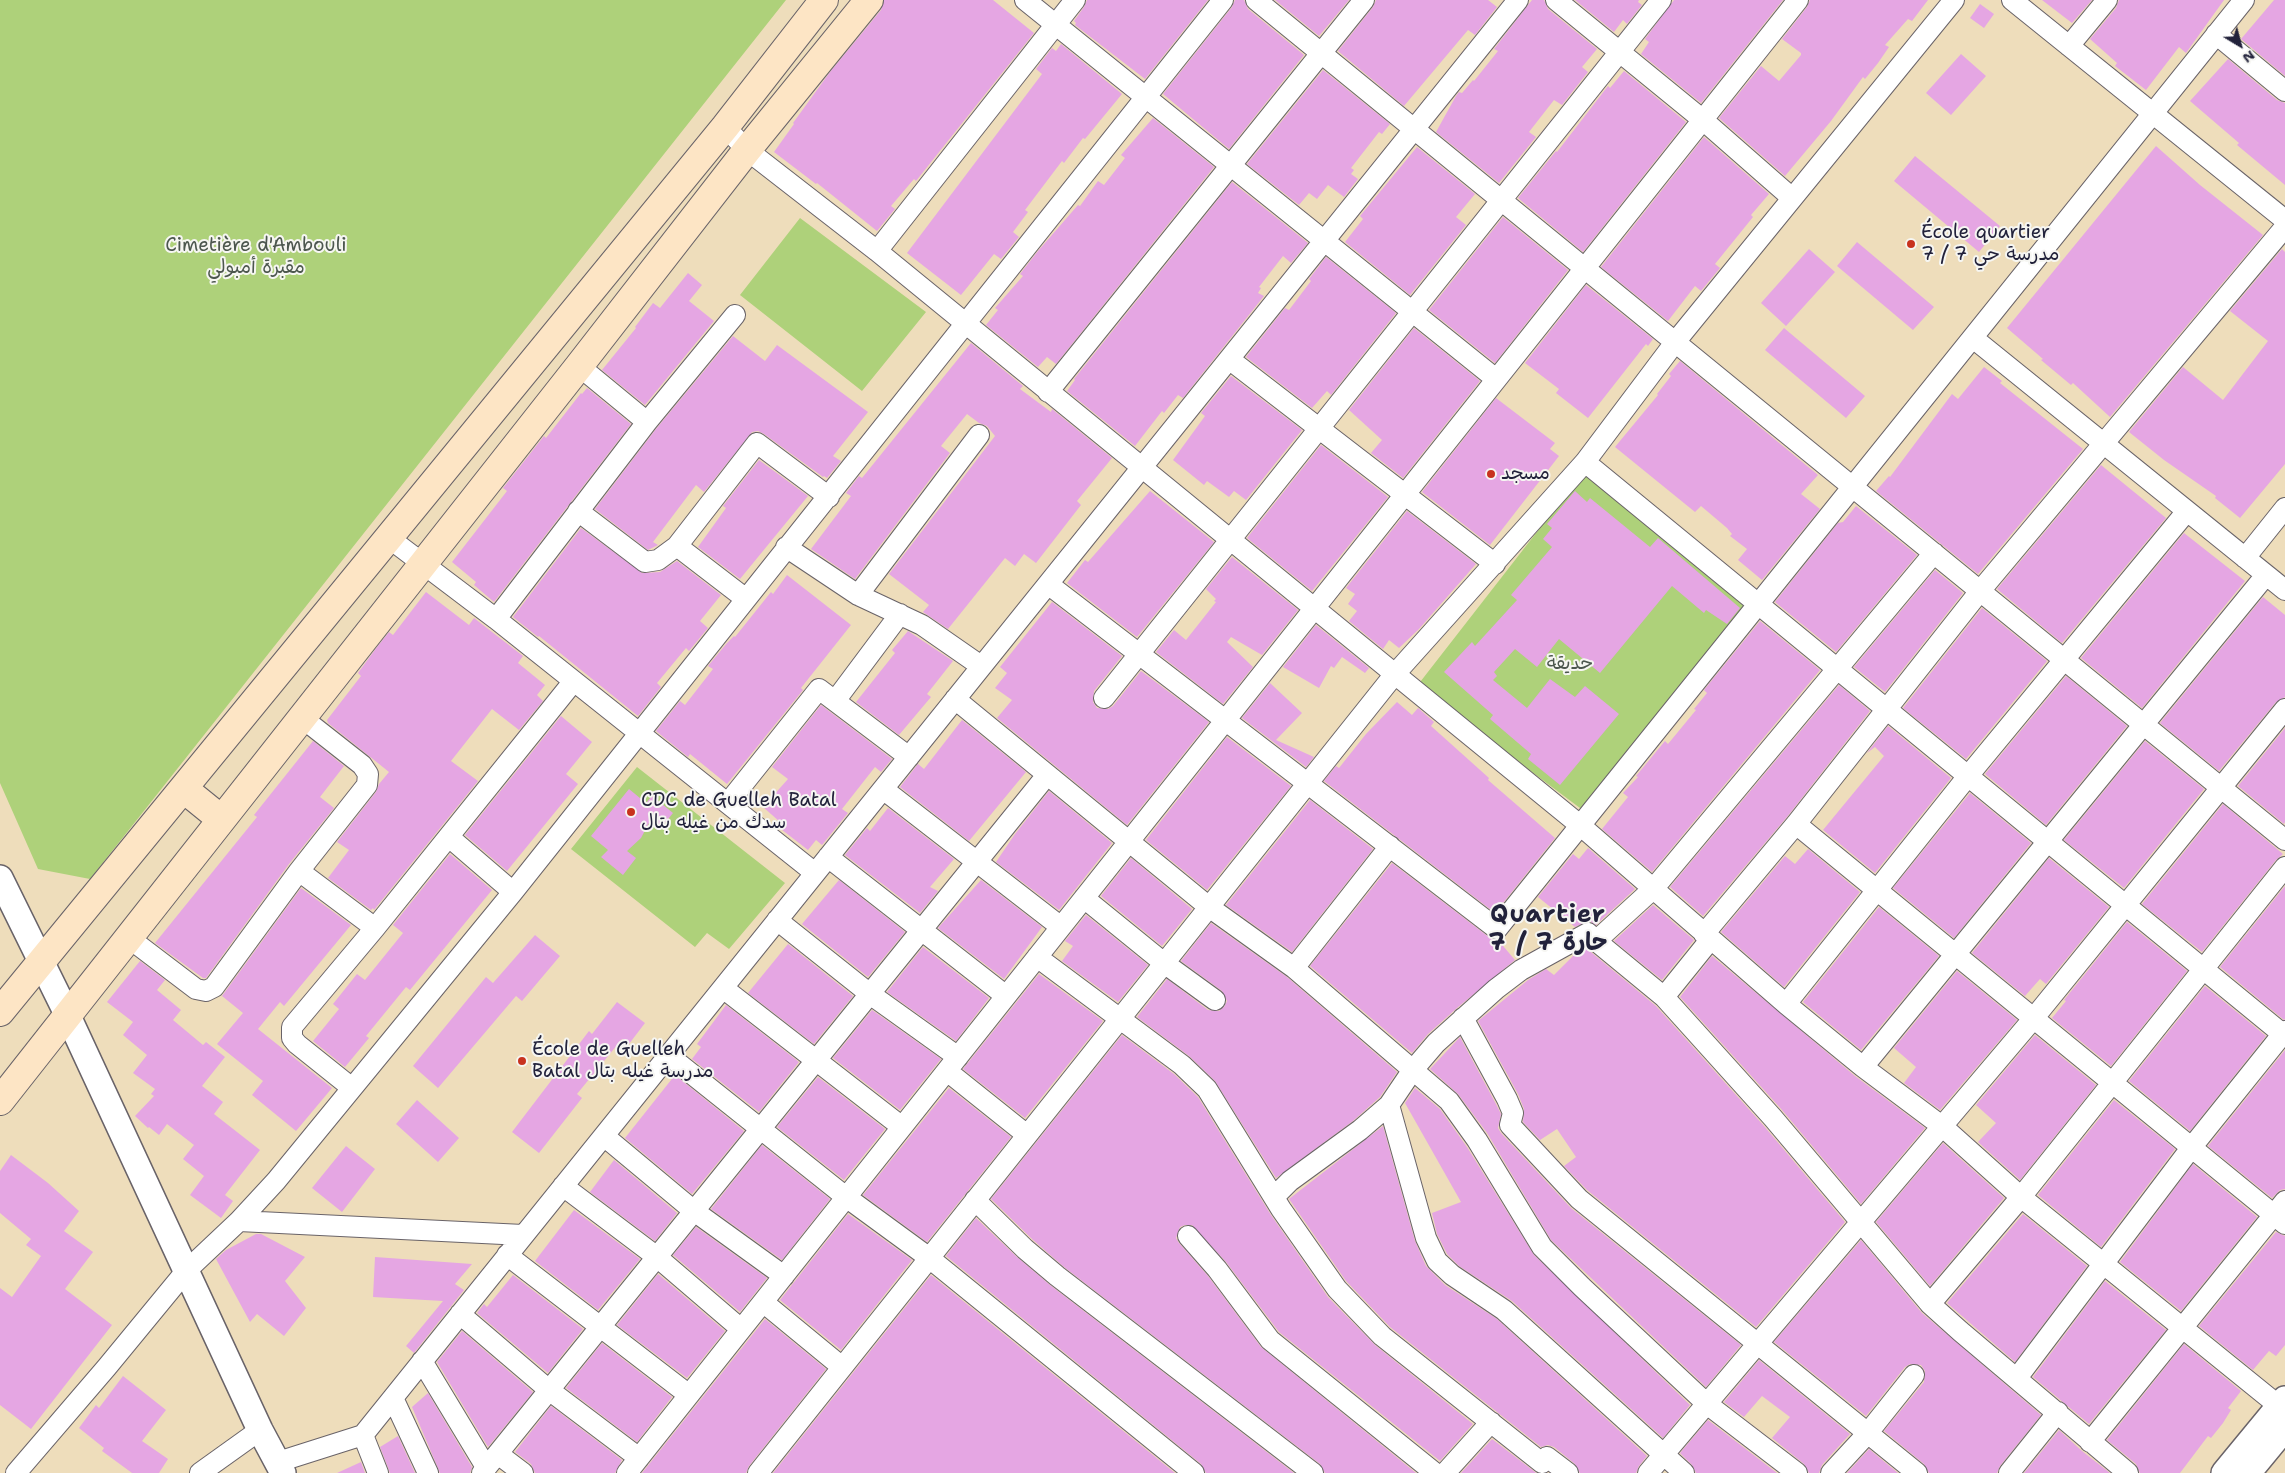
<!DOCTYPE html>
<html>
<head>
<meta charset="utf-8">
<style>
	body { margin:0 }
	#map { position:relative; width:2285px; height:1473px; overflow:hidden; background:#edb; font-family:"Shantell Sans",sans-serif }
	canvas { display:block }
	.north { position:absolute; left:2215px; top:20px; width:50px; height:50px; -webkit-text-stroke:4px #f6f6f2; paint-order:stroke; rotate:143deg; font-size:14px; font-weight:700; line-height:20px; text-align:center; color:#22223b }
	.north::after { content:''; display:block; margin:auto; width:18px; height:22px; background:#22223b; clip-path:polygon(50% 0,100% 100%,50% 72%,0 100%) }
</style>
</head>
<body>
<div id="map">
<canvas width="2285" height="1473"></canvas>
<div class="north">N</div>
</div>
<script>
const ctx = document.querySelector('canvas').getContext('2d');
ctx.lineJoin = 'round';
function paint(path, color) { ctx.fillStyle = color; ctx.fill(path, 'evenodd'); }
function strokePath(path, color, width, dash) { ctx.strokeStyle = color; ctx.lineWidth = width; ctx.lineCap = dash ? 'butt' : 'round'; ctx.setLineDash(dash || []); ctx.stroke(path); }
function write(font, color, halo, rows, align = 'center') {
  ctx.font = font + ' "Shantell Sans","Playpen Sans Arabic",sans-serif'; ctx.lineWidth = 4; ctx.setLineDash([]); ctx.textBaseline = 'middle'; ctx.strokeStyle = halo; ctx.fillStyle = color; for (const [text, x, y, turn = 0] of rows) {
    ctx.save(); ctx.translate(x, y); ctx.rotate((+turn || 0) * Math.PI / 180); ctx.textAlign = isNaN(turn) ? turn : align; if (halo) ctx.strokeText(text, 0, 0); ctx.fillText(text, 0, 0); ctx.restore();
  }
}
const green = new Path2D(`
	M0 0H786L90 879 38 869 0 783Z
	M800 218 926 312 862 391 740 295Z
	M1589 465 1753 599 1588 814 1417 686Z
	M637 767 785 883 729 949 707 933 695 947 571 849Z`);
const building = new Path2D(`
	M884 0H993L1034 33 916 181 914 179 891 206 895 209 877 231 817 183 816 184 774 152 794 124 793 123 830 72 881 10Z
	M1087 0H1208L1145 79 1075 25 1076 23 1074 21 1084 7Z
	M1235 0H1244L1248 9 1304 55 1229 149 1163 94 1232 7Z
	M1275 0H1349L1319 36Z
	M1376 0H1488L1497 7 1475 35 1468 30 1404 106 1338 51 1373 7Z
	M1532 0H1544L1548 9 1597 49 1582 67 1588 72 1562 105 1554 100 1529 132 1536 137 1499 183 1436 132 1456 96 1459 92 1462 93 1473 80 1474 81 1498 51 1494 49Z
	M1575 0H1639L1638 2 1642 5 1627 24 1623 20 1614 32Z
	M1674 0H1783L1701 103 1641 54 1649 42 1645 39Z
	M1810 0H1928L1912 21 1908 19 1885 45 1889 47 1878 63 1865 79 1863 77 1831 121 1785 176 1719 118 1761 66 1779 81 1801 55V53L1782 39 1807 7Z
	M2042 0H2092L2072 23Z
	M2119 0H2224L2186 53 2179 47 2146 90 2115 66 2117 63 2090 39 2116 8Z
	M2274 0H2285V76L2241 39Z
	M1980 4 1994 14 1984 28 1970 18Z
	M1061 44 1122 94 1085 139 1083 138 1064 163 1062 161 1025 210 1028 212 1013 232 1019 237 1001 259 994 254 961 295 907 253 1042 74 1036 69 1052 48 1056 51Z
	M1961 54 1986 76 1951 115 1926 93Z
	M2228 59 2277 100 2285 103V185L2237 145 2239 143 2190 101Z
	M1323 70 1390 124 1382 134 1379 132 1351 168 1354 170 1351 174 1358 179 1344 197 1328 185 1317 199 1309 193 1299 205 1247 164Z
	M1624 71 1686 122 1583 252 1518 198 1556 151 1557 152 1608 86 1610 88Z
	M1153 118 1214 167 1056 364 1047 357 1038 367 986 325 998 310 995 308 1023 276 1020 274 1038 251 1078 205 1080 206 1098 181 1104 185 1125 158 1121 155Z
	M1704 137 1769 194 1751 215 1753 217 1715 264 1720 268 1701 291 1695 286 1668 321 1601 267Z
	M2156 146 2200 185 2263 235 2110 417 2073 383 2071 385 2041 360 2043 359 2007 328Z
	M1417 147 1475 194 1456 217 1466 225 1410 295 1345 242 1363 219 1360 216Z
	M1915 156 2000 226 1979 252 1894 181Z
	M1232 182 1308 243 1291 263 1283 256 1259 287 1261 288 1258 293 1264 296 1183 398 1178 395 1164 413 1162 411 1135 446 1067 391 1075 380 1074 379Z
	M1503 217 1568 270 1495 363 1429 310Z
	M1857 242 1934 307 1913 330 1837 266Z
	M1809 249 1835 272 1786 326 1761 303Z
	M2282 249 2285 252V464L2240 518 2215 498 2216 496 2164 460 2129 432 2183 367 2223 400 2268 341 2230 311Z
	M1326 257 1396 313 1331 395 1327 391 1312 408 1246 357 1285 308 1289 310 1311 281 1309 279Z
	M688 273 702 285 689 301 714 321 645 405 602 370 636 328 635 327 653 303 660 308Z
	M1586 285 1653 339 1648 346 1646 344 1588 418 1556 393 1559 389 1525 363Z
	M1414 328 1480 381 1403 478 1371 453 1382 440 1349 410Z
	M1784 328 1865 396 1846 418 1765 350Z
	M733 336 765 361 777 345 868 412 833 456 841 461 827 478 824 476 823 477 764 434 758 431 752 432 704 492 696 485 653 542 658 545 648 550 595 509 656 429Z
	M971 343 1023 386 1020 389 1051 412 1052 409 1112 458 1077 501 1081 505 1036 563 1024 554 1015 566 1005 558 948 629 923 612 929 605 889 574 995 436 987 426 979 423 967 414 941 446 950 453 855 579 811 549 851 496 846 493 859 476 862 478Z
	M1680 361 1818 475 1801 494 1820 509 1762 580 1738 560 1747 549 1730 536 1732 534 1727 528 1701 506 1695 512 1615 447 1658 395 1657 394 1671 376 1669 374Z
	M1984 367 2002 381 2000 383 2083 449 1978 574 1876 491 1889 476 1890 477 1952 394 1958 399Z
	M1231 376 1302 430 1246 500 1234 491 1229 497 1207 481 1204 485 1173 460 1205 416 1201 413Z
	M587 388 631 424 494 602 474 585 476 582 452 562 507 491 503 488 544 436 546 438 581 393 582 394Z
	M1496 398 1555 443 1550 449 1559 456 1490 545 1422 492Z
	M1321 445 1388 497 1312 591 1247 538Z
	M759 460 808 496 740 579 698 547 726 508 723 506Z
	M2101 465 2166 518 2062 643 1997 589Z
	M1150 491 1214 542 1137 637 1067 583 1085 560 1088 562Z
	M1575 491 1587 502 1590 498 1650 547 1658 538 1740 608 1727 624 1706 610 1704 613 1672 586 1600 673 1559 639 1537 667 1515 649 1494 672 1497 676 1493 680 1527 708 1550 679 1575 697 1585 686 1619 714 1560 785 1528 759 1531 754 1490 719 1493 715 1444 672 1472 642 1475 646 1517 600 1511 595 1552 547 1543 539 1552 528 1547 524Z
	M1856 506 1917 555 1836 652 1775 602 1838 523 1843 522Z
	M1407 511 1476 564 1419 629 1399 648 1389 640 1383 649 1349 621 1357 611 1348 604 1355 594 1346 588Z
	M581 528 642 573 660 572 677 561 721 595 700 621 708 628 689 651 686 648 657 683 661 687 638 716 539 636 538 637 513 617Z
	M2184 533 2245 581 2142 708 2081 658Z
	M1232 557 1298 610 1262 655 1231 637 1227 642 1253 667 1223 704 1156 652 1174 630 1186 640 1216 602 1214 601 1216 599 1206 589Z
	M1935 570 1963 593 1885 692 1854 667Z
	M787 575 851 625 801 688 803 690 727 784 690 754 688 757 656 731 680 701 685 705 713 669 708 666 727 643 734 636 735 637 771 592 773 594Z
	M426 592 469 625 474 618 523 656 518 663 545 685 537 695 543 701 519 730 492 709 451 761 478 781 374 910 373 908 371 910 328 878 349 850 337 842 376 792 379 784 389 772 328 723 327 720 361 676 358 673 377 647 389 632 393 635Z
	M2263 597 2285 615V697L2276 702 2219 771 2160 723Z
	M1052 602 1122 656 1094 691 1093 702 1097 708 1108 709 1113 706 1141 671 1209 722 1127 825 997 718 1012 700 995 688 1007 673 1000 667Z
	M1982 608 2047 661 1966 759 1903 708Z
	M1760 621 1820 670 1652 872 1602 829 1628 797 1623 793 1638 777 1636 776 1665 741 1668 744 1696 710 1694 709 1707 693 1704 690Z
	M1316 625 1369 668 1365 673 1342 657 1334 668 1331 666 1319 688 1283 667Z
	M908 631 953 661 927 694 931 697 899 735 856 702 895 653 892 650Z
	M2066 676 2127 726 2046 825 1985 774Z
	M1270 683 1302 713 1276 740 1314 757 1306 767 1242 718Z
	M1839 685 1870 711 1787 817 1703 916 1670 887Z
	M1397 702 1412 715 1418 708 1434 722 1431 726 1489 778 1488 780 1555 838 1495 913 1324 781 1336 766 1339 768 1366 734Z
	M821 705 892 759 881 772 875 767 842 809 848 813 822 845 816 840 808 850 777 826 780 822 763 807 788 779 772 767Z
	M561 716 592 742 566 774 578 784 507 871 465 835Z
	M962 720 1026 772 969 841 900 787 918 764 924 769Z
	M1888 726 1951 778 1875 873 1823 830 1884 756 1875 747 1867 753Z
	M2285 728V822L2284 824 2238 786Z
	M1227 737 1291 786 1207 890 1146 840Z
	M313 741 344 766 320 797 334 808 289 864 206 978H203L155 943 257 817 254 815Z
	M2145 741 2204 789 2124 888 2064 840Z
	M629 789 646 803 652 796 673 813 660 829 650 821 641 838 627 851 636 858 623 875 601 857 608 850 591 836Z
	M1049 791 1112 843 1059 910 996 862 1015 834Z
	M1970 793 2031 843 1954 938 1893 888Z
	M1310 800 1373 849 1292 952 1226 905Z
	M2223 804 2283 854 2276 860 2202 952 2142 904Z
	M888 808 954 859 930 887 938 891 920 913 845 855 867 828 870 831Z
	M1588 848 1635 889 1596 925 1589 921 1575 927 1538 897 1573 854 1579 859Z
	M1808 849 1860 892 1784 987 1721 932 1785 856 1795 864Z
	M450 854 492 890 410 990 406 987 366 1036 369 1038 345 1067 313 1041 339 1009 333 1004 357 974 365 980 403 933 393 925Z
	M1131 858 1192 909 1162 946 1101 896Z
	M2049 858 2109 907 2046 984 2040 979 2025 996 1972 953Z
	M1392 863 1490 938 1498 940 1515 960 1457 1008 1428 1034 1412 1053 1310 966Z
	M839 880 905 932 868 977 802 924Z
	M981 880 1042 927 1004 979 938 928Z
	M2285 886V1019L2284 1020 2220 967Z
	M301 888 351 925 284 1006 280 1002 258 1029 332 1088 296 1131 252 1095 263 1081 217 1044 243 1013 222 996Z
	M1653 905 1694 940 1662 980 1614 941Z
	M1879 907 1939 956 1861 1050 1803 1002Z
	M1086 915 1148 965 1118 1002 1062 961 1073 946 1065 941Z
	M2127 922 2187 971 2111 1066 2052 1018 2066 1001 2064 1000Z
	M1211 923 1287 977 1397 1072 1380 1097 1353 1121 1276 1178 1215 1081 1189 1056 1137 1017 1167 979 1208 1010 1219 1011 1224 1007 1227 1001 1222 991 1181 961Z
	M535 935 560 956 522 1001 516 996 438 1088 413 1066 486 977 493 983Z
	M788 944 853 996 814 1044 748 993Z
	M923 947 989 998 956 1041 887 992Z
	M1586 948 1656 1006 1764 1126 1845 1222 1756 1327 1587 1190 1564 1166 1576 1157 1557 1129 1540 1140 1523 1122 1524 1109 1518 1094 1478 1021 1528 980 1546 969 1554 975 1575 954Z
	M1712 956 1855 1076 1925 1128 1861 1204 1782 1110 1680 997Z
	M140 961 165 980 157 990 181 1010 173 1020 203 1045 206 1042 225 1057 202 1086 223 1102 214 1114 260 1150 225 1195 233 1201 221 1218 190 1195 204 1176 183 1159 194 1145 167 1124 159 1135 149 1127 148 1128 135 1116 154 1096 151 1094 155 1089 133 1073 147 1055 123 1035 133 1022 107 1002Z
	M1957 971 2017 1020 1940 1110 1904 1083 1916 1067 1894 1048Z
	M1039 974 1103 1021 1025 1118 963 1069Z
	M2205 986 2266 1036 2190 1131 2129 1081Z
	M617 1002 645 1023 629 1044 622 1039 577 1094 582 1098 539 1153 512 1132 589 1031 592 1034Z
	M726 1005 799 1062 759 1112 692 1059 701 1047 697 1044Z
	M872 1010 941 1059 900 1110 833 1058Z
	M1122 1035 1174 1074 1198 1097 1271 1215 1328 1297 1375 1345 1473 1424 1440 1461 1279 1332 1226 1262 1192 1225H1185L1180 1227 1176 1238 1179 1243 1208 1276 1261 1347 1416 1473H1325L1320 1464 1064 1267 1033 1240 991 1199Z
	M2035 1035 2096 1085 2020 1180 1978 1142 1996 1123 1976 1105Z
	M1460 1037 1496 1104 1501 1114 1498 1128 1501 1133 1571 1208 1741 1345 1706 1387 1551 1240 1487 1133 1458 1094 1430 1069Z
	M2285 1050V1189L2280 1190 2272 1198 2208 1146Z
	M675 1075 744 1131 692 1194 625 1138Z
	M818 1077 885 1129 844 1180 777 1127Z
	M949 1088 1011 1137 927 1242 863 1195Z
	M1415 1088 1440 1109 1467 1147 1534 1255 1690 1405 1663 1438 1512 1301 1459 1266 1447 1254 1437 1234 1432 1213 1461 1202 1405 1103Z
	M417 1100 459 1138 438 1162 396 1124Z
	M2114 1100 2175 1149 2101 1247 2038 1195Z
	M1383 1126 1415 1241 1426 1266 1445 1285 1497 1319 1647 1456 1639 1466 1636 1473H1580L1575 1464 1554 1447 1548 1445 1541 1447 1390 1327 1346 1281 1289 1199Z
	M1943 1143 2004 1198 1930 1286 1876 1222Z
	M762 1145 830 1199 782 1260 711 1209Z
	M346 1146 375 1169 342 1212 312 1188Z
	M11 1155 48 1183 79 1211 64 1231 93 1252 65 1289 112 1325 31 1429 0 1405V1288L12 1297 41 1256 26 1245 31 1239 0 1213V1171Z
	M614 1160 677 1213 655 1241 590 1192Z
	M2193 1164 2257 1217 2181 1311 2120 1262Z
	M574 1210 640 1259 598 1310 535 1261Z
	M848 1214 912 1260 841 1350 780 1300Z
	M2023 1214 2087 1266 2015 1362 1947 1303Z
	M976 1218 1017 1257 1050 1285 1294 1473H1206L1201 1464 946 1256Z
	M696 1227 767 1278 740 1312 673 1255Z
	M2276 1232 2285 1236V1345L2276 1356 2269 1351 2253 1370 2199 1326Z
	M256 1234H261L305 1257 285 1281 306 1308 284 1336 257 1314 250 1322 216 1259 226 1250Z
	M1861 1240 1922 1313 2041 1415 2000 1466 1997 1473H1929L1924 1464 1884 1431 1924 1382 1925 1371 1921 1365 1910 1364 1905 1367 1866 1416 1774 1342Z
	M375 1257 472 1264 455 1284 464 1290 414 1353 406 1346 443 1301 373 1297Z
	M658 1274 725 1331 687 1378 617 1325Z
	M513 1275 583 1329 548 1373 477 1313 484 1304 487 1307Z
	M931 1275 1175 1473H773Z
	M2105 1281 2166 1330 2089 1424 2033 1377Z
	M765 1319 826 1369 749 1466 746 1473H642Z
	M462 1331 533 1392 488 1447 437 1362Z
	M602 1343 672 1397 637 1442 566 1388Z
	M2184 1344 2241 1391 2228 1408 2231 1410 2223 1423 2211 1438 2208 1436 2180 1473H2140L2136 1464 2107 1440Z
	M1759 1360 1850 1434 1822 1465 1819 1473H1809L1804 1464 1772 1438 1790 1417 1762 1396 1744 1417 1724 1402Z
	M123 1376 166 1410 142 1441 168 1459 159 1473H132L102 1451 104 1448 79 1428 96 1405 99 1408Z
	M428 1393 472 1467 470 1473H440L412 1407Z
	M551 1406 622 1460 615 1473H535L531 1464 515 1452Z
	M1708 1420 1777 1473H1696L1692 1465 1680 1453Z
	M2059 1430 2082 1451 2110 1473H2024Z
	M398 1436 415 1473H390L380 1447Z
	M1492 1439 1535 1472 1536 1473H1461Z
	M1869 1449 1898 1473H1847Z
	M361 1462 365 1473H337Z`);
const minor = new Path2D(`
	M1025 0 1496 379
	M1256 0 2285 840
	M1556 0 1703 120 1792 198
	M2012 0 2285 220
	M2216 34 2285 91
	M2069 46 2107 0
	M725 127 747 150 877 251 1581 826 1786 1004 1863 1067 1943 1127 2021 1197 2279 1406
	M877 251 1075 0
	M1973 338 2285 590
	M1229 359 1495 564
	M579 366 647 422
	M1048 392 1364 0
	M1585 462 2285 1036
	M578 511 645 562 658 560 677 546 757 443 829 497
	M389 538 496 619 815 873
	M677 546 746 599
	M786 547 858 595 922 625 981 666
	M2245 558 2285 508
	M1048 584 1497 929 2244 0
	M858 595 979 435
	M496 619 647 422 735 315
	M1104 698 1661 0
	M955 699 1209 907 1294 968 1449 1101 1477 1140 1542 1247 1582 1287 1707 1404 1797 1473
	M835 701 900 614
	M883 789 1061 927
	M728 803 819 689 909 757
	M1796 824 2285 1224
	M449 837 513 892
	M828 857 1006 996
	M299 871 375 928
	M1084 898 1164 963 1215 1000
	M777 920 870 994 958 1057
	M1704 934 1796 824 1980 591 2285 227
	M129 938 196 989 206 991 214 987 299 871 367 785 368 774 362 765 301 717
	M1596 941 1664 997 1773 1118 1930 1304 1960 1331 2128 1473
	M1037 957 1182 1065 1207 1089 1281 1209 1337 1289 1382 1336 1542 1463 1547 1457 1568 1473
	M1294 968 1390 846
	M723 988 902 1127
	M1664 997 1710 940
	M1786 1004 1968 776 2187 511
	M1463 1018 1507 1099 1513 1113 1510 1125 1579 1199 1917 1473
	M668 1055 846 1197 928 1257 1194 1473
	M1863 1067 2266 575
	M947 1071 1027 1135
	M352 1088 297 1044 292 1038V1027L375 928 573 682
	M1389 1105 1426 1238 1437 1261 1452 1275 1504 1310 1684 1473
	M604 1136 694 1211 784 1276
	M563 1186 657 1257 741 1329
	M1274 1197 1290 1181 1360 1130 1389 1105 1412 1071 1436 1043 1496 989 1521 970 1588 933 1596 941 1654 888 1934 553
	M975 1200 1025 1249 1057 1276 1313 1473
	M239 1221 523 1235
	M1188 1236 1217 1269 1270 1340 1435 1473
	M507 1255 689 1395
	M763 1302 842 1367
	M1930 1304 2021 1197 2285 867
	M460 1314 549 1390 639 1458
	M422 1361 486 1467
	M2017 1378 2191 1148 2285 1031
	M393 1398 428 1473
	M363 1435 378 1473
	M2090 1442 2285 1201
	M498 1454 523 1473
	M278 1462 363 1435 1518 0
	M16 1473 107 1367 186 1271 239 1221 276 1181 513 892 1223 0
	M200 1473 260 1430
	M482 1473 1047 775
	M627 1473 1798 0
	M758 1473 1394 675 1585 462 1676 341 1954 0
	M1445 1473 1491 1422
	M1648 1473 2033 1019 2285 709
	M1831 1473 1867 1434 1914 1375
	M2009 1473 2058 1412`);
const tertiary = new Path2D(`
	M0 878 67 1014 260 1430 283 1473
	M2224 1473 2285 1399
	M2248 1473 2285 1428`);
const secondary = new Path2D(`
	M184 789 221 819
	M0 1012 725 127 824 0
	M0 1101 579 366 747 150 869 0`);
const markers = [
	[1911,244,5,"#c8321e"],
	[1491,474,5,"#c8321e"],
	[631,812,5,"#c8321e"],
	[522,1061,5,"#c8321e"]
];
const poiNames = [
	["École quartier",1921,233],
	["7 / مدرسة حي 7",1921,255],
	["مسجد",1501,474],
	["CDC de Guelleh Batal",641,801],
	["سدك من غيله بتال",641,823],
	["École de Guelleh",532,1050],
	["Batal مدرسة غيله بتال",532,1072]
];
const parkNames = [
	["Cimetière d'Ambouli",256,246],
	["مقبرة أمبولي",256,268],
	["حديقة",1570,664]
];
const districtNames = [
	["Quartier",1548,916],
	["7 / حارة 7",1548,944]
];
paint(green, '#aed17a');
paint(building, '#e5a6e3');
strokePath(minor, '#696368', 22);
strokePath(tertiary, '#696368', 28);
strokePath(secondary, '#696368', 30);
strokePath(minor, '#fff', 20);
strokePath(tertiary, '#fff', 25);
strokePath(secondary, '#fde5c5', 28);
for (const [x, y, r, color] of markers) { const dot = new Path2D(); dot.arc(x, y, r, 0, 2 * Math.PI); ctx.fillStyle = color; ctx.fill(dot); strokePath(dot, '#f6f6f2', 2); }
write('19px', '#22223b', '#f6f6f2', poiNames, 'left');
write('19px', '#4c574e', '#f6f6f2', parkNames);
ctx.letterSpacing = '1px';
write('bold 24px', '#22223b', '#f6f6f2', districtNames);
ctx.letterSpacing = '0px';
</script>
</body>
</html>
